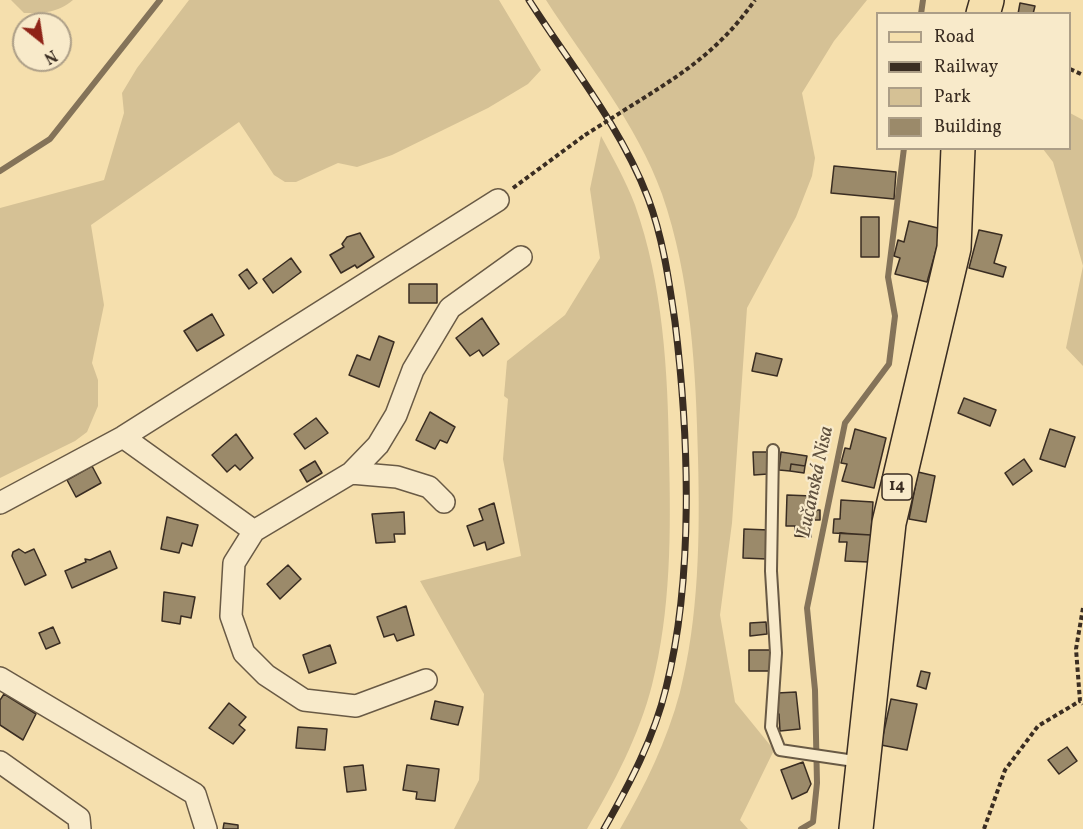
<!DOCTYPE html>
<html>
<head>
<meta charset="utf-8">
<style>
	body { margin:0 }
	#map { position:relative; width:1083px; height:829px; overflow:hidden; background:#f5dfad; font-family:Vollkorn,serif }
	canvas { display:block }
	.legend { position:absolute; left:876px; top:12px; width:195px; height:138px; box-sizing:border-box; background:#f8eaca; border:2px solid #ac9e87; margin:0; padding:8px 10px; list-style:none; font-size:18px; color:#3a2d22 }
	.legend li { display:flex; align-items:center; gap:12px; height:30px }
	.legend b { width:30px; border:2px solid #ac9e87 }
	.north { position:absolute; left:12px; top:12px; width:60px; height:60px; box-sizing:border-box; background:#f8eaca; border:2px solid #ac9e87; border-radius:50%; rotate:150deg; font-size:16px; font-weight:700; line-height:24px; text-align:center; color:#3a2d22 }
	.north::after { content:''; display:block; margin:auto; width:21px; height:27px; background:#8f2418; clip-path:polygon(50% 0,100% 100%,50% 72%,0 100%) }
</style>
</head>
<body>
<div id="map">
<canvas width="1083" height="829"></canvas>
<ul class="legend">
<li><b style="height:8px;background:#f5dfad"></b>Road</li>
<li><b style="height:8px;background:#3a2d22"></b>Railway</li>
<li><b style="height:16px;background:#d5c195"></b>Park</li>
<li><b style="height:16px;background:#9b8a6a"></b>Building</li>
</ul>
<div class="north">N</div>
</div>
<script>
const ctx = document.querySelector('canvas').getContext('2d');
ctx.lineJoin = 'round';
function paint(path, color) { ctx.fillStyle = color; ctx.fill(path, 'evenodd'); }
function strokePath(path, color, width, dash) { ctx.strokeStyle = color; ctx.lineWidth = width; ctx.lineCap = dash ? 'butt' : 'round'; ctx.setLineDash(dash || []); ctx.stroke(path); }
function write(font, color, halo, rows, align = 'center') {
  ctx.font = font + ' Vollkorn,serif'; ctx.lineWidth = 4.5; ctx.setLineDash([]); ctx.textBaseline = 'middle'; ctx.strokeStyle = halo; ctx.fillStyle = color; for (const [text, x, y, turn = 0] of rows) {
    ctx.save(); ctx.translate(x, y); ctx.rotate((+turn || 0) * Math.PI / 180); ctx.textAlign = isNaN(turn) ? turn : align; if (halo) ctx.strokeText(text, 0, 0); ctx.fillText(text, 0, 0); ctx.restore();
  }
}
const green = new Path2D(`
	M11 0H73C58 13 43 13 24 13Z
	M189 0H499L541 70 528 84 488 108 392 155 357 167 338 163 296 182H285L274 175 239 122 91 225 104 305 92 363 98 380V406L87 432 75 441 0 478V208L104 180 124 113 122 93 137 68Z
	M546 0H867L834 41 802 93 815 158 812 176 796 217 747 308 732 523 720 615 735 702 774 750 740 820 748 829H620C645 786 667 741 680 692 699 617 700 536 698 458 696 370 691 278 662 194 637 124 586 62 546 0Z
	M1070 113 1083 120V366L1066 348 1083 266 1053 162 1043 149 1070 148Z
	M601 136C613 158 626 181 635 205 663 284 668 372 669 455 671 531 671 611 652 685 639 736 614 783 587 829H454L479 780 484 694 420 581 521 556 503 459 508 399 504 396 507 361 565 315 600 258 590 189Z`);
const stream = new Path2D(`
	M921 14 923 0
	M0 171 50 139 160 0
	M801 829 813 822 817 783 815 690 807 608 845 423 889 364 895 316 888 277 904 148`);
const building = new Path2D(`
	M1020 3 1035 6 1033 14H1018Z
	M834 166 896 172 894 199 831 193Z
	M861 217H879V257H861Z
	M909 221 942 229 927 282 895 274 900 258 894 256 898 240 904 242Z
	M979 230 1002 235 994 263 1006 267 1003 277 969 268Z
	M360 233 374 257 357 268 355 265 341 273 330 255 344 247 342 244 347 237Z
	M291 258 301 272 273 293 263 279Z
	M247 269 257 283 249 289 239 275Z
	M409 284H437V303H409Z
	M212 314 224 335 197 351 184 331Z
	M482 318 499 344 483 356 479 350 470 356 456 338Z
	M379 336 394 342 379 387 349 375 357 355 370 360Z
	M756 353 782 359 777 376 752 371Z
	M964 398 996 410 990 426 958 413Z
	M430 412 455 427 447 443 440 440 435 449 416 440Z
	M316 418 328 433 305 449 294 434Z
	M855 429 886 438 874 488 842 481 847 464 841 463 845 448 850 449Z
	M1050 429 1075 437 1065 467 1040 459Z
	M236 434 253 458 240 470 235 465 227 472 212 455Z
	M753 452H768V474L754 475Z
	M781 452 807 456 805 466 791 464 790 471 779 470Z
	M1024 459 1032 471 1013 485 1005 473Z
	M315 461 322 473 307 482 300 470Z
	M791 464 805 466 804 473 790 471Z
	M92 466 101 483 76 497 67 480Z
	M918 472 935 476 926 522 909 519Z
	M787 495 812 496 811 510H820V520H811V537L795 536V526H786Z
	M841 500 873 502 871 535 833 533 834 519H840Z
	M494 503 504 543 487 550 485 542 474 546 467 526 483 520 479 509Z
	M404 512 405 534H394L395 542 376 543 372 514Z
	M167 517 198 525 192 546 182 543 179 553 161 549Z
	M744 529 769 530 767 559 743 558Z
	M840 533 871 535 869 562 845 561 847 542H839Z
	M19 549 25 553 34 549 46 575 25 585 12 556 13 552Z
	M110 551 117 568 72 588 65 571 86 562 85 559 90 560Z
	M288 565 301 579 280 599 267 584Z
	M164 592 195 597 191 618 181 616 180 624 162 621Z
	M406 606 414 635 397 641 394 634 384 637 377 617Z
	M766 622 767 634 750 636V623Z
	M53 627 60 643 46 649 39 633Z
	M330 645 336 663 309 673 303 655Z
	M749 650H770V671H749Z
	M921 671 930 673 926 689 917 686Z
	M796 692 800 729 780 731 779 714H776L775 709 778 708 777 693Z
	M4 694 36 714 23 740 0 725V700Z
	M891 699 917 704 907 750 881 745Z
	M435 701 463 707 458 725 431 719Z
	M229 703 246 717 239 725 245 730 233 744 209 728Z
	M298 727 327 729 325 750 296 748Z
	M1067 747 1077 761 1059 774 1048 760Z
	M803 762 811 784 807 792 792 799 781 770Z
	M363 765 366 790 347 792 344 767Z
	M407 765 439 769 435 801 416 799 417 792 403 790Z
	M224 823 238 825V829H223Z`);
const path = new Path2D(`
	M1070 69 1083 75
	M623 111C677 77 717 54 755 0
	M513 188 585 135
	M1083 608 1076 649 1080 701 1083 704
	M984 829 1005 770 1038 726 1080 701`);
const lane = new Path2D(`
	M773 450 771 571 776 653 771 727 780 750 861 762`);
const street = new Path2D(`
	M123 437 254 531 234 563 231 616 244 653 266 675 304 700 356 706 426 680
	M351 473 378 445 396 415 413 370 450 308 521 257
	M0 503 123 437 498 200
	M254 531 351 473 397 477 429 487 444 502
	M0 678 195 794 206 829
	M0 762 79 818 80 829`);
const primary = new Path2D(`
	M983 14 987 0
	M856 829 889 523 954 248 958 148`);
const rail = new Path2D(`
	M529 0C570 64 621 127 648 198 663 238 669 281 675 322 689 436 694 577 666 688 654 738 629 785 604 829`);
const pathBridge = new Path2D(`
	M585 135 623 111`);
const shields = [
	[897,487,30]
];
const shieldNames = [
	["14",897,487]
];
const waterNames = [
	["Lučanská Nisa",817,482,-78]
];
paint(green, '#d5c195');
strokePath(stream, '#847359', 6);
paint(building, '#9b8a6a');
strokePath(building, '#3a2d22', 1.5);
strokePath(lane, '#695a45', 14);
strokePath(street, '#695a45', 24);
strokePath(primary, '#3a2d22', 36);
strokePath(path, '#3a2d22', 4, [4.5, 3]);
strokePath(lane, '#f8eaca', 10);
strokePath(street, '#f8eaca', 21);
strokePath(primary, '#f5dfad', 33);
strokePath(rail, '#3a2d22', 7);
strokePath(rail, '#f8eaca', 4.5, [14]);
strokePath(pathBridge, '#3a2d22', 4, [4.5, 3]);
for (const [x, y, w] of shields) { const box = new Path2D(); box.roundRect(x - w / 2, y - 13, w, 26, 4.5); ctx.fillStyle = '#f8eaca'; ctx.fill(box); strokePath(box, '#3a2d22', 1.5); }
write('bold 16px', '#3a2d22', null, shieldNames);
write('italic 20px', '#5f503e', '#f8eaca', waterNames);
</script>
</body>
</html>
